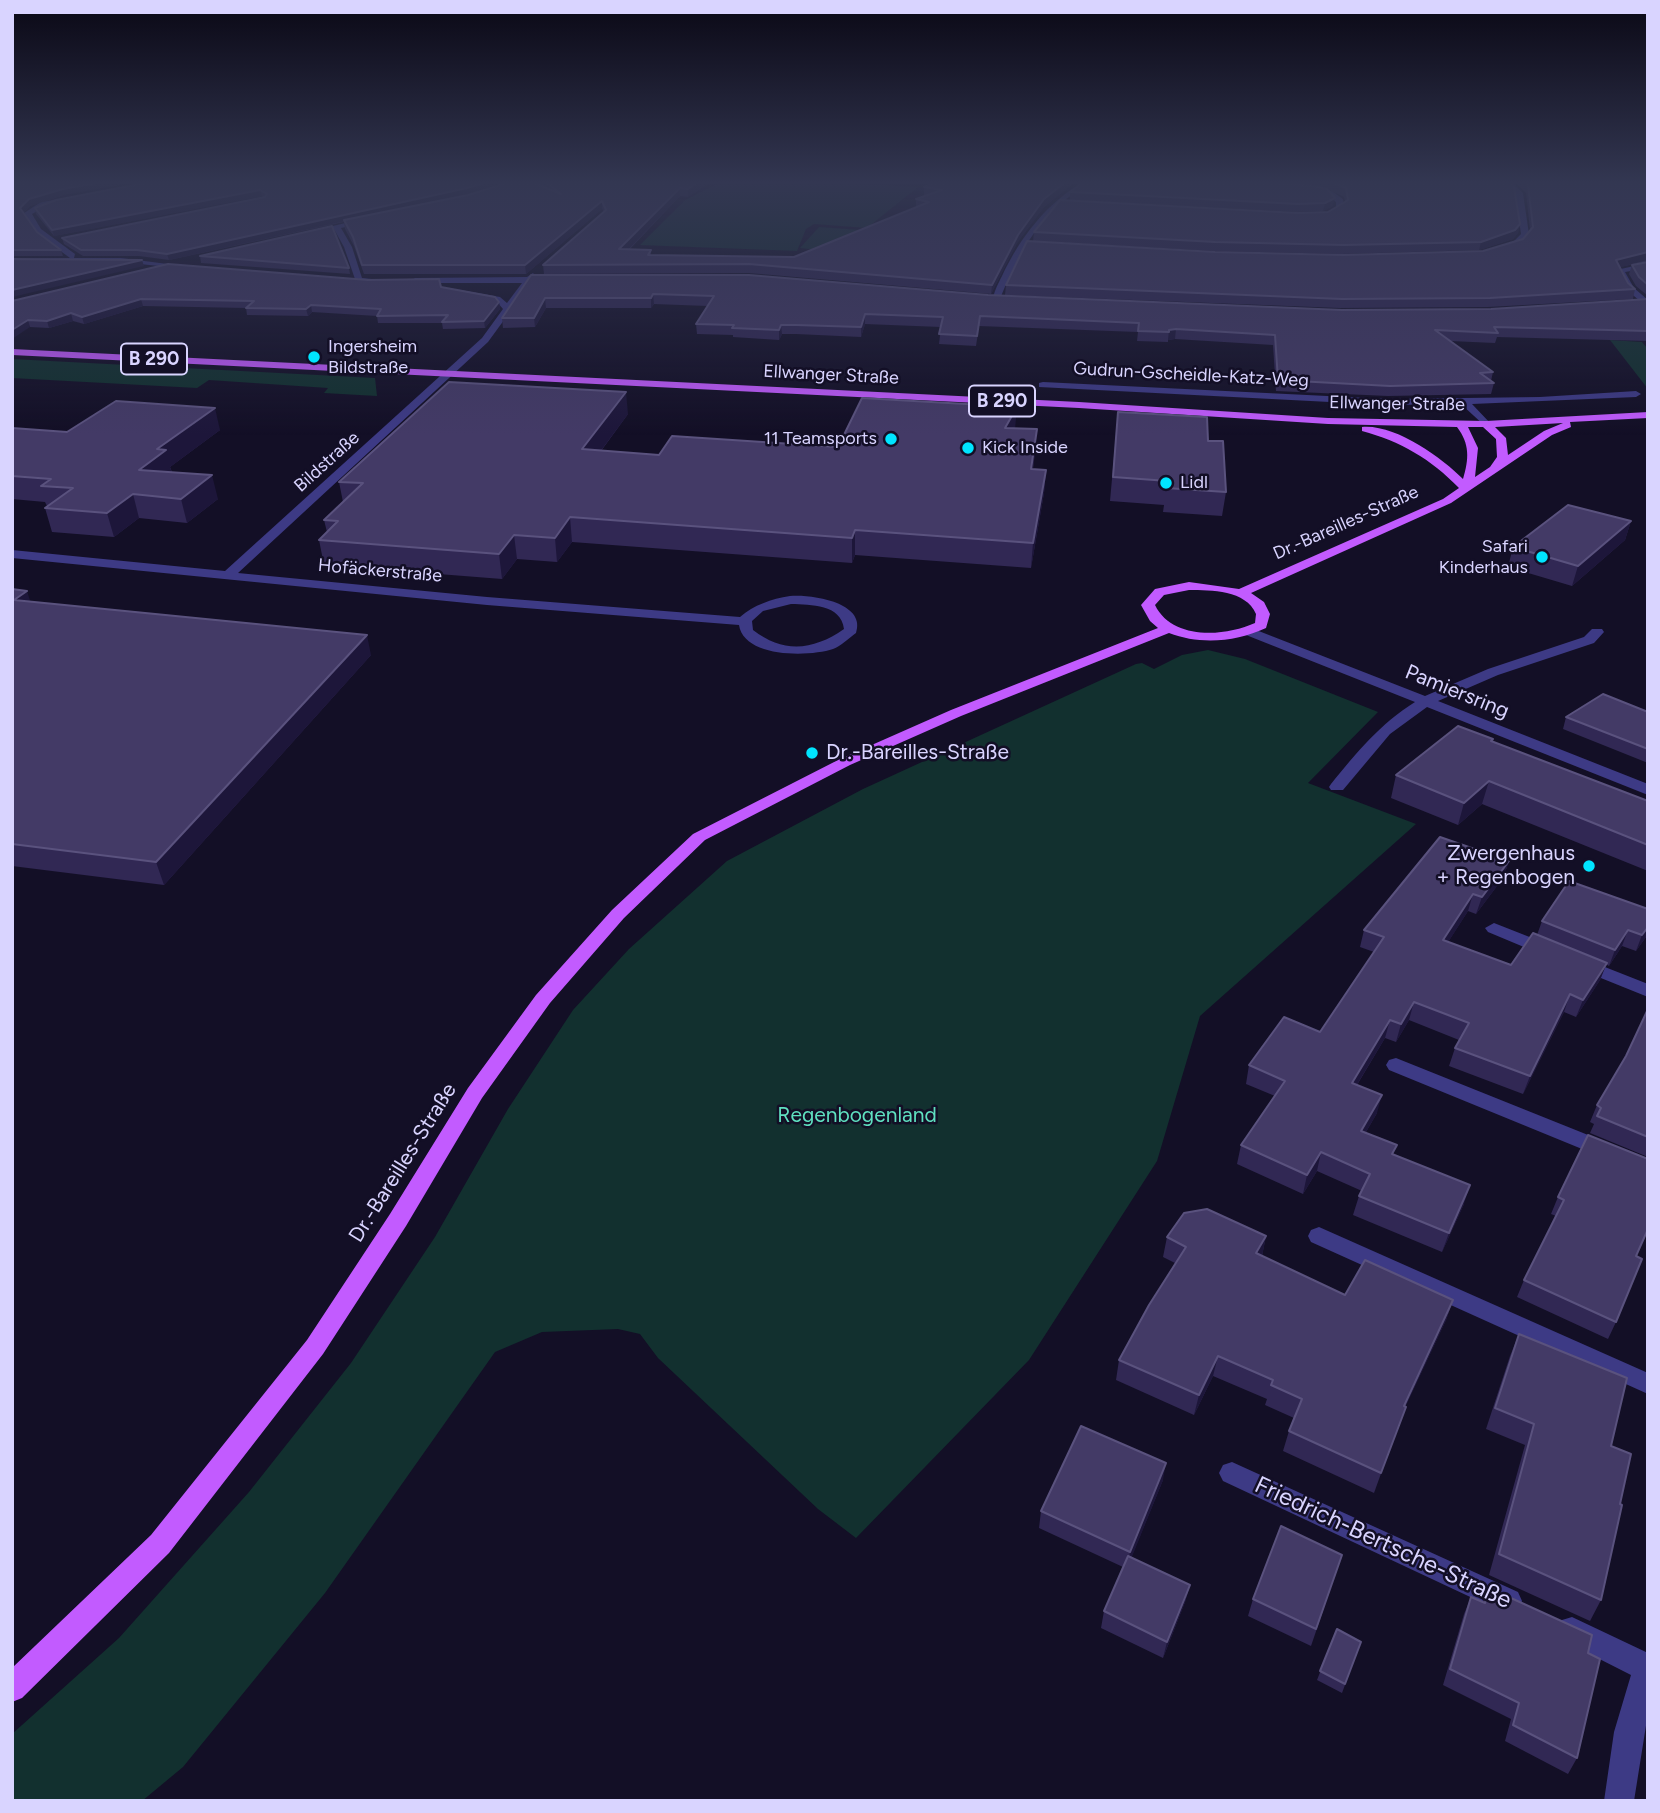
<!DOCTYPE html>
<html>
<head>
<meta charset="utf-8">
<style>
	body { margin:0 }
	#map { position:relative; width:1660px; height:1813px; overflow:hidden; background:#130f26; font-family:Figtree,sans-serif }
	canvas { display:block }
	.frame { position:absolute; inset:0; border:14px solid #d9d4ff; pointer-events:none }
</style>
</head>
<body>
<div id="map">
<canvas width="1660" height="1813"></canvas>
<div class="frame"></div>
</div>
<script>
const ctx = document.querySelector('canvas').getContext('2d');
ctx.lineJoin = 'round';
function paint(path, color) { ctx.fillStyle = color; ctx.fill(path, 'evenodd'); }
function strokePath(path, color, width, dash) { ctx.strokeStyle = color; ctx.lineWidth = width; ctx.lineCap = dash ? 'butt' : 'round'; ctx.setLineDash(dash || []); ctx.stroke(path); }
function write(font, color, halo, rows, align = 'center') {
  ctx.font = font + ' Figtree,sans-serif'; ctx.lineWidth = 5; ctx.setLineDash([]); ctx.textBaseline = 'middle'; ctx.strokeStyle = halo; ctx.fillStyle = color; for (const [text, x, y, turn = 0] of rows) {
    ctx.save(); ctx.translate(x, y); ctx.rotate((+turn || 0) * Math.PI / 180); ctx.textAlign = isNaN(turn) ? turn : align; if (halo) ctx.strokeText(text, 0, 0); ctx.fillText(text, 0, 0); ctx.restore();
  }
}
const green = new Path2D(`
	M723 181H800L918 187 867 228 814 224 806 229 797 251 640 245 685 200Z
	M819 227 860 230 842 253 800 248Z
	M1610 340 1642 342 1648 349V389Z
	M12 359 375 378 377 396 324 393 328 388 209 380 197 388 12 378Z
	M1208 650 1245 659 1378 712 1308 783 1416 824 1200 1016 1157 1161 1029 1360 856 1538 818 1509 658 1358 640 1334 618 1329 542 1332 495 1352 325 1593 183 1767 142 1801H12V1734L119 1638 249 1492 351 1363 435 1237 508 1109 573 1010 629 949 727 861 863 789 1136 664 1142 663 1154 669 1182 655Z`);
const minor = new Path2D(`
	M1084 181H1092C1082 189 1071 195 1061 203 1032 228 1014 264 1000 299L993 301C993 293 998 284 1002 276 1021 236 1046 204 1084 181Z
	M1504 181H1511L1523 193 1529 234 1520 245 1500 252 1497 248 1514 241 1521 234 1515 194Z
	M1310 187 1332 191 1343 199 1344 209 1322 218V214L1336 208V202L1326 195 1310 191Z
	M74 197V201L46 206 32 214 41 229 75 254 74 258H121L191 267 187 269 121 262 12 263V259L70 258 35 232 24 213 41 202Z
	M366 218 369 222 341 228 352 247 362 278 382 280 379 285 356 282 344 247 334 229 308 235 304 233Z
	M1648 263V268L1625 272 1634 288 1648 300 1646 306 1628 291 1616 270Z
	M533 273 536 277 554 280 531 283 488 342 238 573 487 597 740 617C754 605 771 599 790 596 810 594 867 602 856 633 849 638 841 646 833 649 809 657 744 658 739 625L487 605 12 558V550L225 571 482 338 503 309 497 302 449 292V288L500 297 507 303 522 283H417L414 278 527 277ZM791 604C811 605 841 604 844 629 814 650 784 654 753 630L752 621 763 611Z
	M1043 382 1388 399 1540 397 1636 391 1641 394 1636 397 1472 404 1491 424 1486 427 1461 404 1388 405 1039 387V383Z
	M1251 628 1425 696 1488 669 1584 637 1592 629H1602L1604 632 1594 643 1498 675 1438 701 1648 784V795L1427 707 1390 734 1343 790H1331L1329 787 1331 784C1357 752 1380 724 1415 702L1246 635V629Z
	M1494 923 1555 947 1558 951 1555 955H1543L1488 932 1485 928Z
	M1582 958 1648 984V997L1576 968 1573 964 1576 960Z
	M1396 1058 1648 1159V1176L1389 1070 1386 1065 1389 1060Z
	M1319 1227 1648 1373V1394L1311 1242 1308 1236 1311 1230Z
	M1232 1462 1518 1592 1522 1601 1518 1610 1508 1614 1498 1610 1223 1481 1219 1473 1223 1465Z
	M1572 1617 1648 1653V1713L1634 1801H1604L1614 1732 1631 1675 1562 1640 1558 1630 1562 1620Z`);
const major = new Path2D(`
	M12 349 1079 402 1328 418 1486 421 1648 412V418L1570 422 1571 427 1552 435 1451 503 1251 593 1264 602 1270 614 1266 628C1236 642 1200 645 1169 633L961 716 850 765 705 840 624 918 550 1003 482 1098 406 1226 323 1354 169 1553 22 1698 12 1702V1668L151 1535 307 1340 390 1214 468 1088 536 995 612 910 693 834 840 759 951 710 1158 628 1150 621 1141 605 1155 589 1189 582 1239 589 1443 499 1459 488C1431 459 1400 441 1362 431V427C1395 424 1441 457 1463 479 1469 459 1470 444 1457 427L1328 424 1079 408 12 355ZM1563 423 1544 431 1508 455 1506 438 1495 427ZM1468 427H1483L1496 439 1497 457 1490 467 1475 477 1478 448ZM1189 590C1211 590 1246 590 1256 614L1255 623C1224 637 1172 640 1155 605L1164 595Z`);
const wall = new Path2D(`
	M12 181 64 195 30 206 23 213 37 232 61 250 63 256H12Z
	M155 181H510L467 194 415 206 542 187 535 181H712L688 197 680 196 629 250H651V255L794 257 916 207V199L926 196 924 195V187L1075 182 1044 207 1017 243 991 294 749 273 544 274 543 265 604 212 602 209 526 274H364L354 246 345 229 344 222 169 260 139 256H83L64 244 62 238 264 198 262 196 54 236 36 214 35 208Z
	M1280 181H1510L1520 224 1518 233 1513 239 1479 250 1342 254 1214 251 1033 241 1034 232 1328 212 1345 202 1344 197 1327 189 1333 206 1323 211 1297 212 1070 200V192L1301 185Z
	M1514 181H1648V261L1620 267 1628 283 1635 289 1633 299 1488 307 1340 308 1005 295 1006 285 1215 252 1344 255 1483 251 1523 239 1530 230 1526 193Z
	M200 256 349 268 350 274 201 263Z
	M1648 262V296L1636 286 1629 274 1632 265Z
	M531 275 1342 310 1491 309 1648 299V341L1497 337 1495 343 1450 341 1493 372 1491 381 1494 383 1491 394 1388 396 1276 391 1273 345 1175 339 1168 340V342L1137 341 1138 332 979 326 976 346 939 344 941 327 865 324 861 337 796 334H782L779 340 733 337V335L697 334 696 324 708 306 654 304 651 308H546L535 327 503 328 502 318Z
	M441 287 499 302 500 309 485 328 443 329 442 323H378L377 316 312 312 308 316 247 315 246 308 143 306 84 324 73 321 49 328 30 327 12 301Z
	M628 414 601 451 659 455 838 447 1015 428 1035 452 1033 469 1046 470 1044 493 1031 568 855 555 852 563 572 542 557 562 517 559 502 579 324 565 319 540 327 532 324 520 343 502 339 482Z
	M12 428 67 432 220 430 170 467 172 472 218 499 187 523 139 518 114 537 52 532 45 508 47 506 45 502 12 499Z
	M1116 434 1208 441 1226 492 1222 516 1163 512 1164 505 1110 501Z
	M1631 521 1625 540 1572 586 1508 567 1513 547Z
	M12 589 30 601 371 655 164 885 12 866Z
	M1648 712V763L1563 729 1566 717Z
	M1493 739 1492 742 1648 801V871L1482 804 1458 825 1391 798 1396 775Z
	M1509 861 1503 878 1476 914 1468 911 1448 942 1511 965 1537 935 1542 921 1648 909V934L1636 951 1622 946 1609 966 1606 964 1600 980 1576 1017 1564 1012 1523 1094 1449 1066 1455 1048 1459 1040 1409 1020 1396 1042 1385 1038 1357 1085 1377 1113 1366 1132 1394 1155 1464 1204 1442 1252 1353 1215 1359 1196 1362 1191 1317 1171 1303 1194 1237 1164 1241 1145 1275 1096 1246 1084 1249 1065 1320 1032 1374 952 1360 947 1364 930Z
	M1648 1009V1157L1590 1133 1594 1124 1590 1122 1597 1105 1626 1056Z
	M1588 1135 1636 1256 1616 1322 1608 1339 1517 1297 1524 1280 1556 1216 1551 1214 1558 1197Z
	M1266 1236 1262 1256 1345 1295 1453 1300 1446 1320 1405 1407 1374 1493 1283 1451 1289 1431 1294 1418 1265 1405 1267 1399 1213 1376 1194 1415 1116 1380 1119 1360 1175 1263 1163 1257 1167 1237Z
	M1519 1334 1611 1446 1620 1504 1601 1600 1590 1621 1489 1575 1525 1445 1486 1429 1510 1356Z
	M1163 1480 1131 1558 1190 1585 1185 1602 1163 1658 1101 1628 1104 1611 1123 1567 1039 1528 1041 1511Z
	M1342 1555 1311 1646 1248 1616 1253 1599Z
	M1489 1588 1588 1653 1577 1758 1568 1774 1505 1741 1511 1719 1443 1685 1464 1614 1471 1597 1482 1602Z
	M1337 1629 1361 1642 1342 1693 1317 1680Z`);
const shadedWall = new Path2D(`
	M107 181H142L64 195 30 206 22 214 20 208 29 199 63 189Z
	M491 181H510L467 194 169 260 167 254Z
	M699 181H712L688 197V189Z
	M1067 181H1079L1075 182 1044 207 1017 243 991 294 992 285 1018 235 1044 199Z
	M680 188V196L620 258 619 249Z
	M260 190 262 196 54 236 52 230Z
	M1335 198 1333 206 1323 211 1325 203Z
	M602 201V209L526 274 525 265Z
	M1520 224 1518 233 1513 239 1479 250 1481 242Z
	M1648 252 1647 260 1614 269 1616 260Z
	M142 260 144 266 12 297V290Z
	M653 294 654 304 651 308V298Z
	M545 298 546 308 535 327 534 318Z
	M141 299 143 306 84 324 82 317Z
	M499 302 500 309 485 328 484 321Z
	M311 305 312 312 308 316 306 309Z
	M71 313 73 321 49 328 47 321Z
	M865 314V324L861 337V327Z
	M28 320 30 327 12 339V330Z
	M781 325 782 334 779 340V330Z
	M1176 329 1175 339 1168 340 1169 330Z
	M626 392 628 414 585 472 582 449Z
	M1017 407 1015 429 1005 428Z
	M215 408 220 430 170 467 172 473 139 470 157 449Z
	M1037 429 1035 452 1029 492 1031 469Z
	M1046 470 1044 493 1031 568 1033 543Z
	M212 475 218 499 187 523 181 499Z
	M133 494 139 518 114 537 107 513Z
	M570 517 572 542 557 562 555 538Z
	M1631 521 1625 540 1572 586 1578 566Z
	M855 530V555L852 563V538Z
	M514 535 517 559 502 579 499 554Z
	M27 591 33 610 14 600Z
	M367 635 371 655 164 885 156 862Z
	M1489 781 1482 804 1458 825 1464 803Z
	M1509 861 1503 878 1476 914 1482 897Z
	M1473 894 1468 911 1438 958 1443 940Z
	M1648 927V934L1636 951 1642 935Z
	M1628 930 1622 946 1609 966 1615 950Z
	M1607 963 1600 980 1576 1017 1583 1000Z
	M1570 994 1564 1012 1523 1094 1530 1076Z
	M1414 1002 1409 1020 1396 1042 1401 1024Z
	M1390 1020 1385 1038 1347 1101 1352 1083Z
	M1382 1095 1377 1113 1356 1149 1361 1131Z
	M1321 1152 1317 1171 1303 1194 1307 1175Z
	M1470 1185 1464 1204 1442 1252 1449 1233Z
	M1266 1236 1262 1256 1256 1253Z
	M1453 1300 1446 1320 1397 1425 1404 1406Z
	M1218 1356 1213 1376 1194 1415 1199 1395Z
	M1166 1463 1163 1480 1127 1569 1130 1552Z
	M1190 1585 1185 1602 1163 1658 1167 1642Z`);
const building = new Path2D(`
	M12 181H107L63 189 29 199 20 208 37 232 61 250H12Z
	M155 181H491L467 188 167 254 137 250H81L62 238 265 197 267 194 260 190 52 230 35 208 56 200Z
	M513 181H529L561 194 544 181H699L688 189 680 188 619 249 651 250 648 255 794 257 929 202 916 199 942 190 924 187 939 181H1067L1044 199 1018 235 992 285 749 264 543 265 606 210 602 201 525 265H362L353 237 344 220 468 195Z
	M1085 181H1248L1313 186 1327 189 1335 198 1325 203 1298 204 1070 192Z
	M1328 181H1510L1514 187 1520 224 1515 230 1481 242 1344 245 1215 242 1034 232 1060 200 1298 213 1328 212 1348 200 1346 188Z
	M1524 181H1648V252L1616 260 1628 283 1635 289 1490 298 1342 299 1006 285 1027 241 1215 252 1344 255 1483 251 1523 239 1533 227 1528 185Z
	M332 226 349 268 200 256Z
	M12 259 142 260 12 290Z
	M1648 262V285L1639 277 1632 265Z
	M168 264 368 280 439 279 441 287 495 297 499 302 484 321 442 322 448 315 377 316 381 309 311 305 306 309 246 308 254 301 141 299 82 317 71 313 47 321 28 320 12 330V301Z
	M531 275H749L988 295 1342 310 1491 309 1648 299V331L1494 327 1498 333 1435 330 1493 372 1480 373 1494 383 1390 386 1278 380 1275 335 1176 329 1169 330V332L1138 331 1139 323 980 316 977 336 939 334 943 317 865 314 861 327 796 325H781L779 330 732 328 734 325 696 324 714 296 653 294 651 298H545L534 318H502Z
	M449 382 626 392 582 449 659 455 672 436 838 447 862 398 1017 407 1005 428 1037 429 1031 469 1046 470 1033 543 855 530 852 538 570 517 555 538 514 535 499 554 319 540 338 521 324 520 363 483 339 482Z
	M116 401 215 408 157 449 166 450 139 470 212 475 181 499 133 494 107 513 45 508 73 488 41 486 51 479 12 476V428L67 432Z
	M1118 412 1207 417 1208 441H1223L1226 492 1166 488 1168 481 1113 477Z
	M1568 505 1631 521 1578 566 1513 547Z
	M12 589 27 591 14 600 367 635 156 862 12 844Z
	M1603 694 1648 712V749L1566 717Z
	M1458 726 1493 739 1491 741 1648 801V845L1489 781 1464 803 1396 775Z
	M1440 837 1509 861 1482 897 1473 894 1443 940 1511 965 1533 933 1607 963 1583 1000 1570 994 1530 1076 1455 1048 1469 1023 1414 1002 1401 1024 1390 1020 1352 1083 1382 1095 1361 1131 1397 1145 1392 1154 1470 1185 1449 1233 1359 1196 1370 1174 1321 1152 1307 1175 1241 1145 1285 1081 1249 1065 1284 1017 1320 1032 1384 937 1364 930Z
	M1569 881 1648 909V927L1642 935 1628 930 1615 950 1542 921Z
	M1648 1009V1137L1597 1116 1601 1108 1597 1105 1626 1056Z
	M1588 1135 1648 1159V1229L1636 1256 1642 1259 1616 1322 1524 1280 1564 1200 1558 1197Z
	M1207 1209 1266 1236 1256 1253 1345 1295 1365 1260 1453 1300 1404 1406 1406 1407 1381 1473 1289 1431 1302 1399 1271 1385 1273 1380 1218 1356 1199 1395 1119 1360 1149 1305 1186 1247 1167 1237 1184 1213Z
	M1519 1334 1627 1378 1611 1446 1631 1454 1620 1504 1622 1505 1601 1600 1499 1554 1534 1424 1495 1408Z
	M1081 1426 1166 1463 1130 1552 1041 1511Z
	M1281 1526 1342 1555 1316 1629 1253 1599Z
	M1128 1556 1190 1585 1167 1642 1104 1611Z
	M1489 1588 1592 1635 1588 1653 1600 1659 1577 1758 1513 1725 1519 1703 1450 1669 1471 1597 1485 1603Z
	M1337 1629 1361 1642 1345 1684 1320 1671Z`);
const markers = [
	[314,357,7,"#00e5ff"],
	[891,439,7,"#00e5ff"],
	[968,448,7,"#00e5ff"],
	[1166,483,7,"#00e5ff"],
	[1542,557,7,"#00e5ff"],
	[812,753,7,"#00e5ff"],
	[1589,866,7,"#00e5ff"]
];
const farPoinames = [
	["Ingersheim",328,347],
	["Bildstraße",328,368],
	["11 Teamsports",877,439,"right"],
	["Kick Inside",982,448],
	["Lidl",1180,483],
	["Safari",1528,547,"right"],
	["Kinderhaus",1528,568,"right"]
];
const farStreetnames = [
	["Ellwanger Straße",831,375,3],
	["Gudrun-Gscheidle-Katz-Weg",1191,375,3],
	["Ellwanger Straße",1397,404,1],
	["Bildstraße",327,462,-42],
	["Dr.-Bareilles-Straße",1346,523,-24],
	["Hofäckerstraße",380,571,5]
];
const shields = [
	[154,359,66],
	[1002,401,66]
];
const shieldNames = [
	["B 290",154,359],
	["B 290",1002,401]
];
const streetNames = [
	["Pamiersring",1457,692,22],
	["Dr.-Bareilles-Straße",403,1163,-58]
];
const poiNames = [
	["Dr.-Bareilles-Straße",826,753],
	["Zwergenhaus",1575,854,"right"],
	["+ Regenbogen",1575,878,"right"]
];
const parkNames = [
	["Regenbogenland",857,1116]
];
const nearStreetnames = [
	["Friedrich-Bertsche-Straße",1383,1543,25]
];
paint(green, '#12302f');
paint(minor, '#3d3a85');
paint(major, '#c25bff');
paint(wall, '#312854');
paint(shadedWall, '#1d163a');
paint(building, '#433a66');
strokePath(building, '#5a527e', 2);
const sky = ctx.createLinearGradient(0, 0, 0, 435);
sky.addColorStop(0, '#0a0815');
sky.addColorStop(0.42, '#333752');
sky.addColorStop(1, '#33375200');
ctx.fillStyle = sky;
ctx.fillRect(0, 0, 1660, 435);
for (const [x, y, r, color] of markers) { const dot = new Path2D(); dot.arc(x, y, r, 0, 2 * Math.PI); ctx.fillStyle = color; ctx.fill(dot); strokePath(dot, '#130f26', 2.5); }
write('18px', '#d9d4ff', '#130f26', farPoinames, 'left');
write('18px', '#d9d4ff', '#130f26', farStreetnames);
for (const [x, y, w] of shields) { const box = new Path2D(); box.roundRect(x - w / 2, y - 15.5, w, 31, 5); ctx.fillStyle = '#130f26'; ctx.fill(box); strokePath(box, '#d9d4ff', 2); }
write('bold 19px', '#d9d4ff', null, shieldNames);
write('21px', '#d9d4ff', '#130f26', streetNames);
write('21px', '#d9d4ff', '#130f26', poiNames, 'left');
write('21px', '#5fe0c0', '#130f26', parkNames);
write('24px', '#d9d4ff', '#130f26', nearStreetnames);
</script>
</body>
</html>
